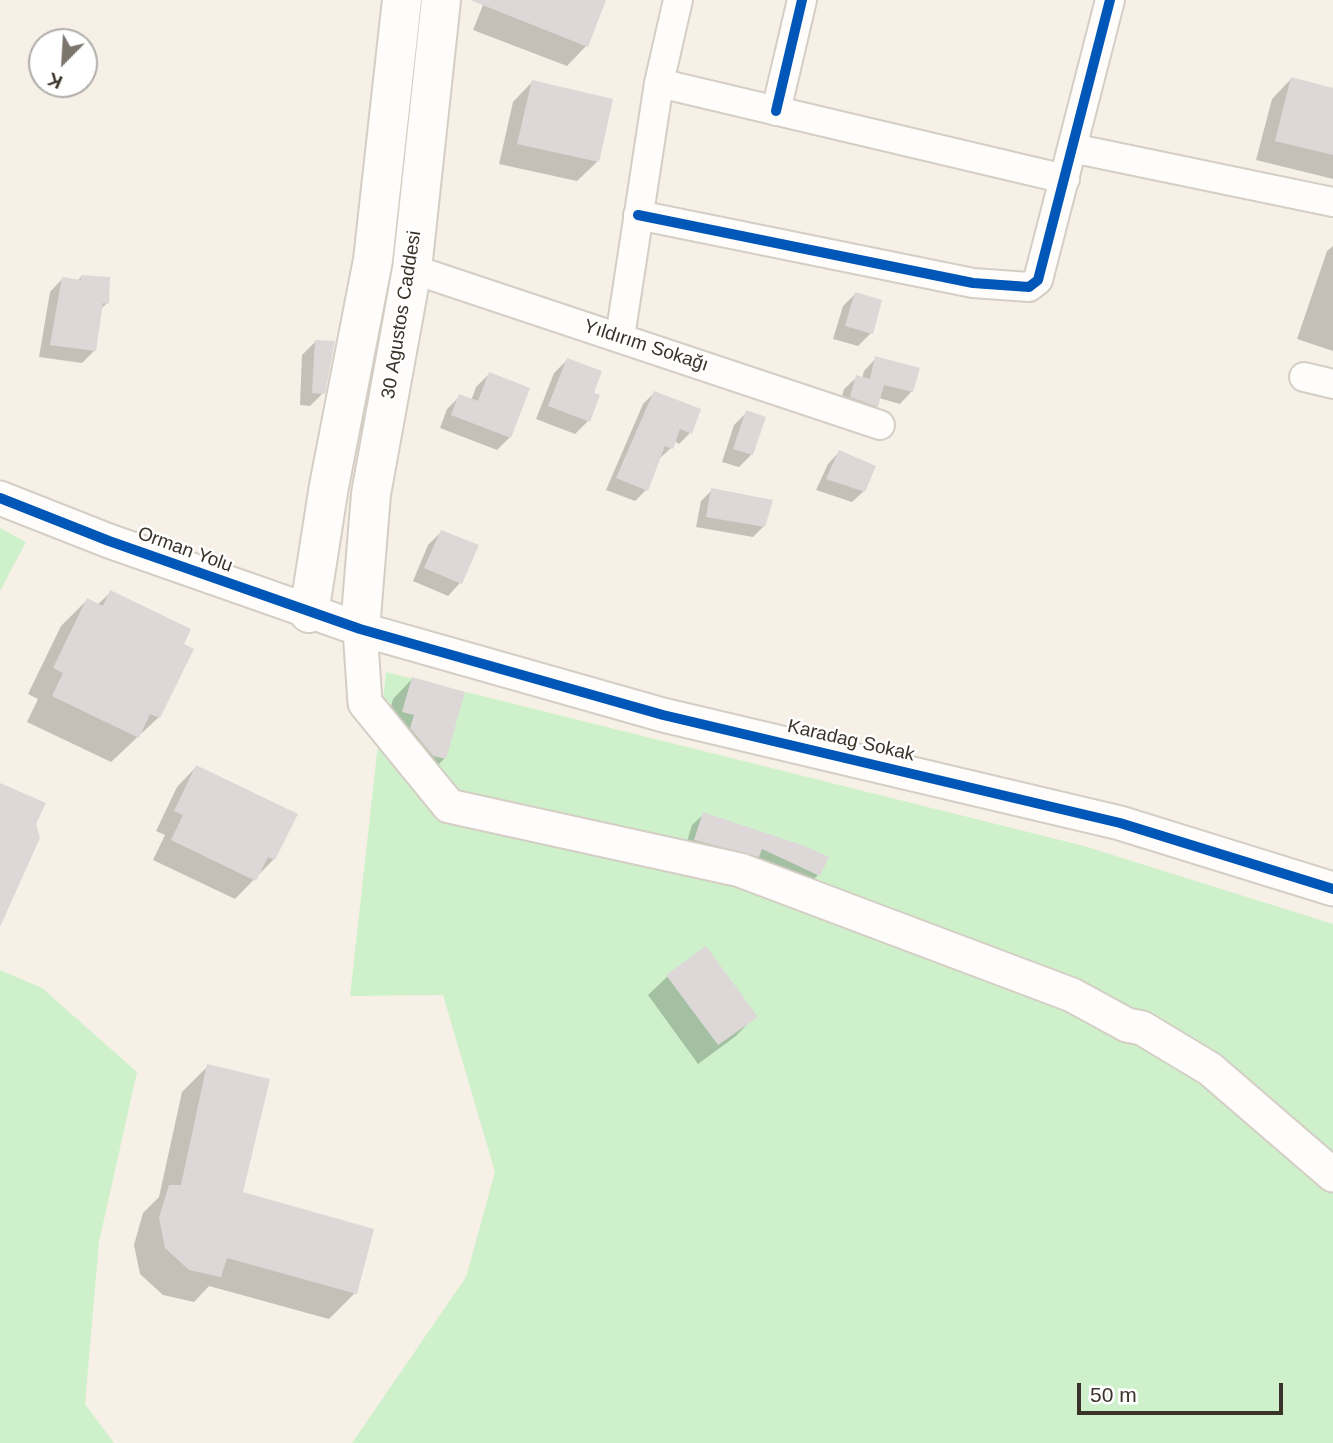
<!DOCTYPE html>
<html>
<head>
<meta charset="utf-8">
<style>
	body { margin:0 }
	#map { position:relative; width:1333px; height:1443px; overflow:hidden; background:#f6f0e7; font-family:Arial,sans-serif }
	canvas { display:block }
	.north { position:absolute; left:28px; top:28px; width:70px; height:70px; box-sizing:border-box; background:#fff; border:2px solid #b0ada9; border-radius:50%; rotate:204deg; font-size:19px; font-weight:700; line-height:28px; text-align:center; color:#3a3329 }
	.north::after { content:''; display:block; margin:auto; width:24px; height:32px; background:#7c756c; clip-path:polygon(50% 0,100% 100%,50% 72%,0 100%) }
	.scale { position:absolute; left:1077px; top:1383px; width:206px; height:32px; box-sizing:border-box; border:4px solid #3a3329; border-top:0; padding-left:9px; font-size:21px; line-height:24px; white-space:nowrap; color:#3a3329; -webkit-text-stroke:5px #fff; paint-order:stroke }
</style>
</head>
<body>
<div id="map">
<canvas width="1333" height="1443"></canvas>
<div class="north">K</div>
<div class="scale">50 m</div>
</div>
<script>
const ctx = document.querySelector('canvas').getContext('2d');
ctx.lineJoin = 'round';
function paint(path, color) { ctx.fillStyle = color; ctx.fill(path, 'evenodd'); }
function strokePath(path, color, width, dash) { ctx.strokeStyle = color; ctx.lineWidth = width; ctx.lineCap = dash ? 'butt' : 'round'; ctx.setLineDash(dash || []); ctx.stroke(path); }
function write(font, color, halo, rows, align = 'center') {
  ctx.font = font + ' Arial,sans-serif'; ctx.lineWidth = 5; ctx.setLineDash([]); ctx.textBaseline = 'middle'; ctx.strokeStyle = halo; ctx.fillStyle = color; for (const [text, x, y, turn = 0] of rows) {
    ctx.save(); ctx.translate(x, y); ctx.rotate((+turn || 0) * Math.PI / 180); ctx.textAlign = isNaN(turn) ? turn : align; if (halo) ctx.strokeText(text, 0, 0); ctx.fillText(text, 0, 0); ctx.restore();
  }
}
const green = new Path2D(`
	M0 528 26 542 0 591Z
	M386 672 1084 846 1333 924V1443H352L466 1277 495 1172 443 995 350 996Z
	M0 970 42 988 137 1072 99 1242 85 1404 114 1443H0Z`);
const shadow = new Path2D(`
	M485 0H604L586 46 567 66 473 30Z
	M1291 79 1333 90V179L1256 160 1272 99Z
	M532 82 597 162 577 181 499 164 513 102Z
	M1333 246V351L1297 339 1327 251Z
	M81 277 107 303 100 310 95 350 82 363 39 357 50 292 62 279 77 281Z
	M855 294 871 333 858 346 833 339 843 306Z
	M315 342 323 393 310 406 300 405 302 355Z
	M876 358 912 391 900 404 879 398 877 406 864 418 838 410 844 389 857 377 862 379 864 371Z
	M567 360 592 393 588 421 575 434 536 419 554 373Z
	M489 374 510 437 497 450 440 428 447 409 460 396 471 401 476 387Z
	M654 393 690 433 679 444 674 441 671 448 659 459 646 490 635 501 606 490 643 404Z
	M747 412 752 454 739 467 722 462 734 425Z
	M839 452 864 491 852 502 816 490 828 464Z
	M712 490 764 526 753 537 696 527 701 501Z
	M441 532 460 583 448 596 413 581 428 545Z
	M111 592 182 645 159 717 111 762 27 722 38 699 28 694 61 626 87 600 97 605Z
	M412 679 445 758 425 778 384 732 393 699Z
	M196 767 274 859 235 899 153 860 165 835 156 831 177 787Z
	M704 814 818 875 807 886 684 851 692 825Z
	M668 976 755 1016 736 1036 698 1064 648 995Z
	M208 1066 240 1193 355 1293 329 1319 209 1286 194 1302 163 1295 140 1274 134 1245 143 1213 159 1197 182 1092Z`);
const building = new Path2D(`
	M470 0H606L588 47Z
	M1291 77 1333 88V155L1275 141Z
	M532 80 613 99 599 162 517 144Z
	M81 275 110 277 109 304 103 303 96 351 50 345 62 277 81 280Z
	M855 292 882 300 873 334 845 326Z
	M315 340 335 341 325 394 312 393Z
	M875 356 920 368 913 392 884 385 878 407 850 397 856 375 870 379Z
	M567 358 602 371 594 393 600 395 590 422 548 406Z
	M489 372 530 388 511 438 451 415 459 394 478 401Z
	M654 391 701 409 692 434 680 429 673 449 665 446 648 491 616 478Z
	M746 410 766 417 753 455 733 449Z
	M839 450 876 466 865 492 826 479Z
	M711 488 773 500 765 527 706 517Z
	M441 530 479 545 462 584 424 568Z
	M110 590 191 629 184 644 194 649 160 718 150 714 139 738 52 696 63 673 53 668 87 598 103 606Z
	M412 677 465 692 446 759 433 756 410 728 414 715 402 712Z
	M196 765 298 814 275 860 268 857 256 881 171 840 183 815 174 811Z
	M0 783 46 803 36 824 40 838 0 927Z
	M703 812 805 846 829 857 820 876 762 849 759 857 694 840Z
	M706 946 758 1017 718 1045 666 975Z
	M207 1064 270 1079 243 1192 374 1229 357 1294 227 1258 221 1277 189 1270 165 1248 159 1218 169 1185H181Z`);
const minor = new Path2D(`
	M659 83 1065 179
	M776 111 802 0
	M1072 148 1333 202
	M638 215 973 283 1029 287 1038 280 1110 0
	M412 269 880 425
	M620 337 659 83 678 0
	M1304 377 1333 384`);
const tertiary = new Path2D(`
	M0 498 109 541 360 629 663 715 1120 823 1333 889
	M360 629 365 703 449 806 740 870 1072 995 1127 1025 1142 1028 1210 1069 1333 1175`);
const secondary = new Path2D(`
	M309 613 329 486 373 260 402 0
	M360 629 371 494 412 269 441 0`);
const cycleway = new Path2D(`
	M776 111 802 0
	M638 215 973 283 1029 287 1038 280 1110 0
	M0 498 109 541 360 629 663 715 1120 823 1333 889`);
const streetNames = [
	["30 Agustos Caddesi",402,315,-81],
	["Yıldırım Sokağı",646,346,18],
	["Orman Yolu",185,550,20],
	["Karadag Sokak",851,741,13]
];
paint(green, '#cef1cb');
paint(shadow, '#0003');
paint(building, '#ded7d8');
strokePath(minor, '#d4cec5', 32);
strokePath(tertiary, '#d4cec5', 37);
strokePath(secondary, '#d4cec5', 42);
strokePath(minor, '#fefdfb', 28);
strokePath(tertiary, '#fefdfb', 33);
strokePath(secondary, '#fefdfb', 38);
strokePath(cycleway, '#0057b8', 10);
write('19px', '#3a3329', '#fff', streetNames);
</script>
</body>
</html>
